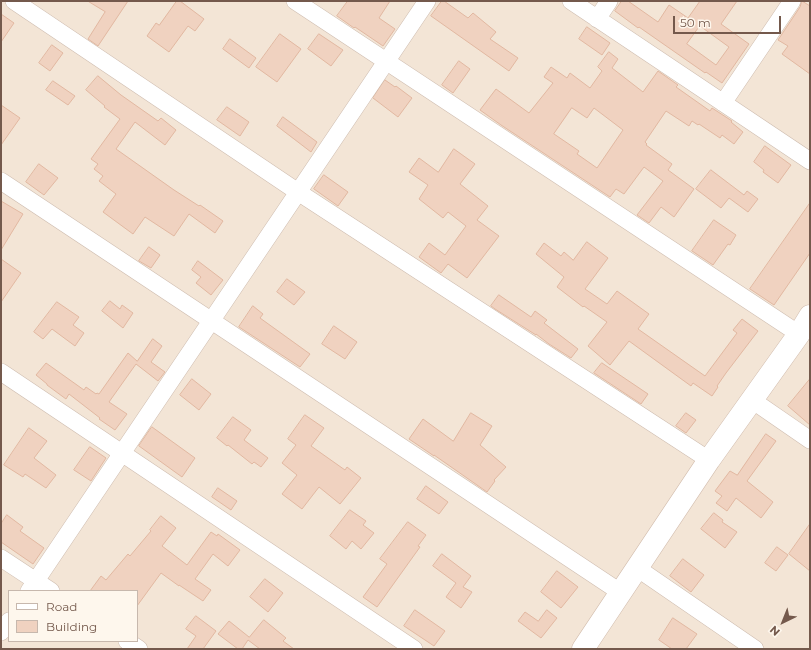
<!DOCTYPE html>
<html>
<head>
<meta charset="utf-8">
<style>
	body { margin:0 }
	#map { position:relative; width:811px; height:650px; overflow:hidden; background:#fbf3e7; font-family:Montserrat,sans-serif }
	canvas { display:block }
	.frame { position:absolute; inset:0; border:2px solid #74594c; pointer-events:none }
	.legend { position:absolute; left:8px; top:590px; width:130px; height:52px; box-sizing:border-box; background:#fef7ed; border:1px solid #c7b8ad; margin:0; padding:5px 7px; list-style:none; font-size:12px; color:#74594c }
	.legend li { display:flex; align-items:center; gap:8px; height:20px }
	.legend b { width:20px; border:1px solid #c7b8ad }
	.north { position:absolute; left:763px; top:602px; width:40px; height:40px; -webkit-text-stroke:3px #fef7ed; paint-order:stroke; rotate:223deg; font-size:11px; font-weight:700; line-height:16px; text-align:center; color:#74594c }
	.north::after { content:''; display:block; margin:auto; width:14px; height:18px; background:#74594c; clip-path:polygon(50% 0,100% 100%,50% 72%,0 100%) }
	.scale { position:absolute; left:673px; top:16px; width:108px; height:18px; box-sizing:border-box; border:2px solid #74594c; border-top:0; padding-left:5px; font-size:12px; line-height:14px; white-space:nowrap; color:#74594c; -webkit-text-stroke:3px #fef7ed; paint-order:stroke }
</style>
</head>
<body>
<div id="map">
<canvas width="811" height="650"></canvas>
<div class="frame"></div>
<ul class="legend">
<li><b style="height:5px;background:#fff"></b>Road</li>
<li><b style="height:11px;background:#f0d2c0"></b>Building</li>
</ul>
<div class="north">N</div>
<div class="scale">50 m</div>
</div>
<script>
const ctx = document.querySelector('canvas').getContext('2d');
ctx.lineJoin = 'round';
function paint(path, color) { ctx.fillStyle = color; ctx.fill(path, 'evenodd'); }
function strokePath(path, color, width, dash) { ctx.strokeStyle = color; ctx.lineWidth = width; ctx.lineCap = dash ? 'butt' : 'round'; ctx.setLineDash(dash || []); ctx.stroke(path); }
const residential = new Path2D(`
	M1 1H810V649H1ZM9 591H137V641H9Z`);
const building = new Path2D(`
	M88 1H128L98 46 88 39 105 12Z
	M177 1H180L204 19 195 31 188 26 169 52 147 36 156 23 159 25Z
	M348 1H390L379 18 395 29 383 46 355 27 354 28 337 16Z
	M442 1H444L468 18 473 13 496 32 490 39 518 58 509 71 431 16Z
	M622 1H628L658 22 669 5 688 18 700 1H737L721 24 749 44 722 83 706 72 705 73 639 27 638 28 615 11ZM700 26 729 47 716 65 687 44Z
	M802 1 810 6V74L782 54 788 46 778 40 800 7Z
	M1 14 14 23 1 42Z
	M587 27 610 43 602 55 579 39Z
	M280 34 301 49 277 82 256 67Z
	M319 34 343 50 331 66 308 49Z
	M230 39 256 58 249 68 223 49Z
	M52 45 63 53 50 71 39 63Z
	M609 52 618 59 612 68 643 92 658 71 678 85 676 87 710 111 712 108 732 121 731 122 743 132 734 144 722 135 720 138 699 124 698 125 692 121 689 126 666 111 645 142 647 144 646 145 672 164 668 170 694 189 674 217 661 207 649 223 637 215 663 181 644 167 624 194 616 189 610 197 501 125 480 110 496 89 529 113 553 83 544 77 551 67 567 78 570 73 590 88 602 71 598 67ZM572 108 587 118 594 108 623 130 597 168 577 154 579 151 554 134Z
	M459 61 470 69 453 93 442 85Z
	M98 76 121 95 158 121 161 118 176 130 165 145 135 122 116 149 174 190 199 206 200 205 223 221 215 233 189 214 174 236 145 217 133 234 103 212 116 194 99 181 103 176 94 169 98 164 91 159 120 119 104 107 105 106 86 90Z
	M385 80 395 87 396 86 412 98 398 117 373 98Z
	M53 81 75 96 68 105 46 90Z
	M1 105 20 118 1 145Z
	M227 107 249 122 240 136 217 120Z
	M283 117 317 142 311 152 277 126Z
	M765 146 791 165 778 183 763 172 764 170 754 162Z
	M454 149 475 164 460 184 488 206 477 220 499 236 467 278 448 264 441 273 419 257 429 243 445 255 466 226 448 212 443 218 419 199 428 185 409 172 419 158 438 172Z
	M39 164 58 178 44 195 26 182Z
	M711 170 744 195 747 191 758 199 748 212 729 198 721 208 696 189Z
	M324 175 348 192 338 206 314 189Z
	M1 201 23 214 1 250Z
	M810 203V253L774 305 750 289Z
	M714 220 736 235 730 245 728 244 713 265 692 251Z
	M587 242 608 258 585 289 607 304 617 291 649 314 638 329 705 376 737 333 733 330 742 319 758 331 726 373 717 386 718 387 712 396 693 383 691 386 629 341 610 365 588 346 607 322 584 306 583 307 557 287 564 277 536 254 544 243 561 256 564 252 573 260Z
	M149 247 160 255 151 268 139 261Z
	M1 259 21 273 1 302Z
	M198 261 223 280 211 295 196 283 201 277 192 270Z
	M287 279 305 292 294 305 277 292Z
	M499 295 531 317 535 311 547 320 544 323 578 349 571 358 549 344 536 334V335L495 309 491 306Z
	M110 301 120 309 122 305 133 313 123 328 102 311Z
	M57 302 79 317 73 325 84 333 75 346 52 329 43 339 34 332Z
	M253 306 263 314 260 318 310 354 300 367 239 327Z
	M334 326 357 342 345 359 322 344Z
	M153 339 162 346 151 362 165 372 158 381 136 364 109 402 127 414 115 430 99 419 100 418 69 394 66 399 47 385V384L36 375 46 363 84 390 86 387 96 394 97 393 99 394 128 353 137 361Z
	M602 363 648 394 641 404 594 373Z
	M192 379 211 394 199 410 180 395Z
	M810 379V425L788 406Z
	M471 413 492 426 480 445 506 467 494 480 495 481 487 492 434 455V456L409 439 423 419 453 441Z
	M686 413 696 420 686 433 676 426Z
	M305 415 324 428 311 446 345 470 347 467 361 478 340 504 319 487 302 509 282 494 297 475 282 463 296 445 288 439Z
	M233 417 251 430 244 440 268 458 261 467 254 462 252 464 228 445 227 446 217 438Z
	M152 427 195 458 182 477 139 446Z
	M29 428 47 441 34 458 56 475 46 488 25 474 23 477 4 465Z
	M766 434 776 441 747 481 773 502 761 518 736 498 727 511 716 503 722 496 715 491 730 471 737 475Z
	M90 447 106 458 91 481 74 470Z
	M426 486 448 502 439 514 417 499Z
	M218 488 237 501 231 510 212 497Z
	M350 510 366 521 363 525 374 533 361 549 352 541 346 549 330 536Z
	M714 513 723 520 722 522 737 532 725 548 701 529Z
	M7 515 23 527 20 531 44 548 33 564 1 542V524Z
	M161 516 176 528 162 546 187 565 211 532 217 536 218 534 240 550 228 566 213 554 195 579 211 590 203 601 179 585V586L161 573 137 606V591H90L101 576 106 580 128 554 130 556 151 531 150 530Z
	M408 522 426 535 418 546 420 547 377 607 363 597 387 564 380 559Z
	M810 524V571L789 554Z
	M777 547 788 555 776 571 765 563Z
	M442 554 471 576 463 587 472 592 461 608 446 597 456 583 433 566Z
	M683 559 704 575 691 592 670 576Z
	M557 571 578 587 561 608 541 592Z
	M265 579 283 593 268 612 250 597Z
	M415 610 445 631 434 646 404 626Z
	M547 610 557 618 541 638 518 621 525 612 538 621Z
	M196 616 216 631 203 649H187L196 636 186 629Z
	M673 618 697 634 686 649H672L659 640Z
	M264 620 286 638 283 641 294 649H260L248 640 242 649H238L218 634 229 621 249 637Z`);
const minor = new Path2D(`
	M14 1 298 192 709 460
	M295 1 799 334
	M571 1 810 161
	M597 19 609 1
	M723 103 792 1
	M1 181 620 592
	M1 372 414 649
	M752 400 810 440
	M1 558 51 591
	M637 568 755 649
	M29 591 427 1
	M1 632 9 621
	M127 641 139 649`);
const secondary = new Path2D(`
	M583 649 709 460 799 334 810 316`);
paint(residential, '#f3e5d6');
paint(building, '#f0d2c0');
strokePath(building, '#e2b8a1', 1);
strokePath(minor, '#cfbdb0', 18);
strokePath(secondary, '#d2bdae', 23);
strokePath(minor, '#fff', 17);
strokePath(secondary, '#fff', 22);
</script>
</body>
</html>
